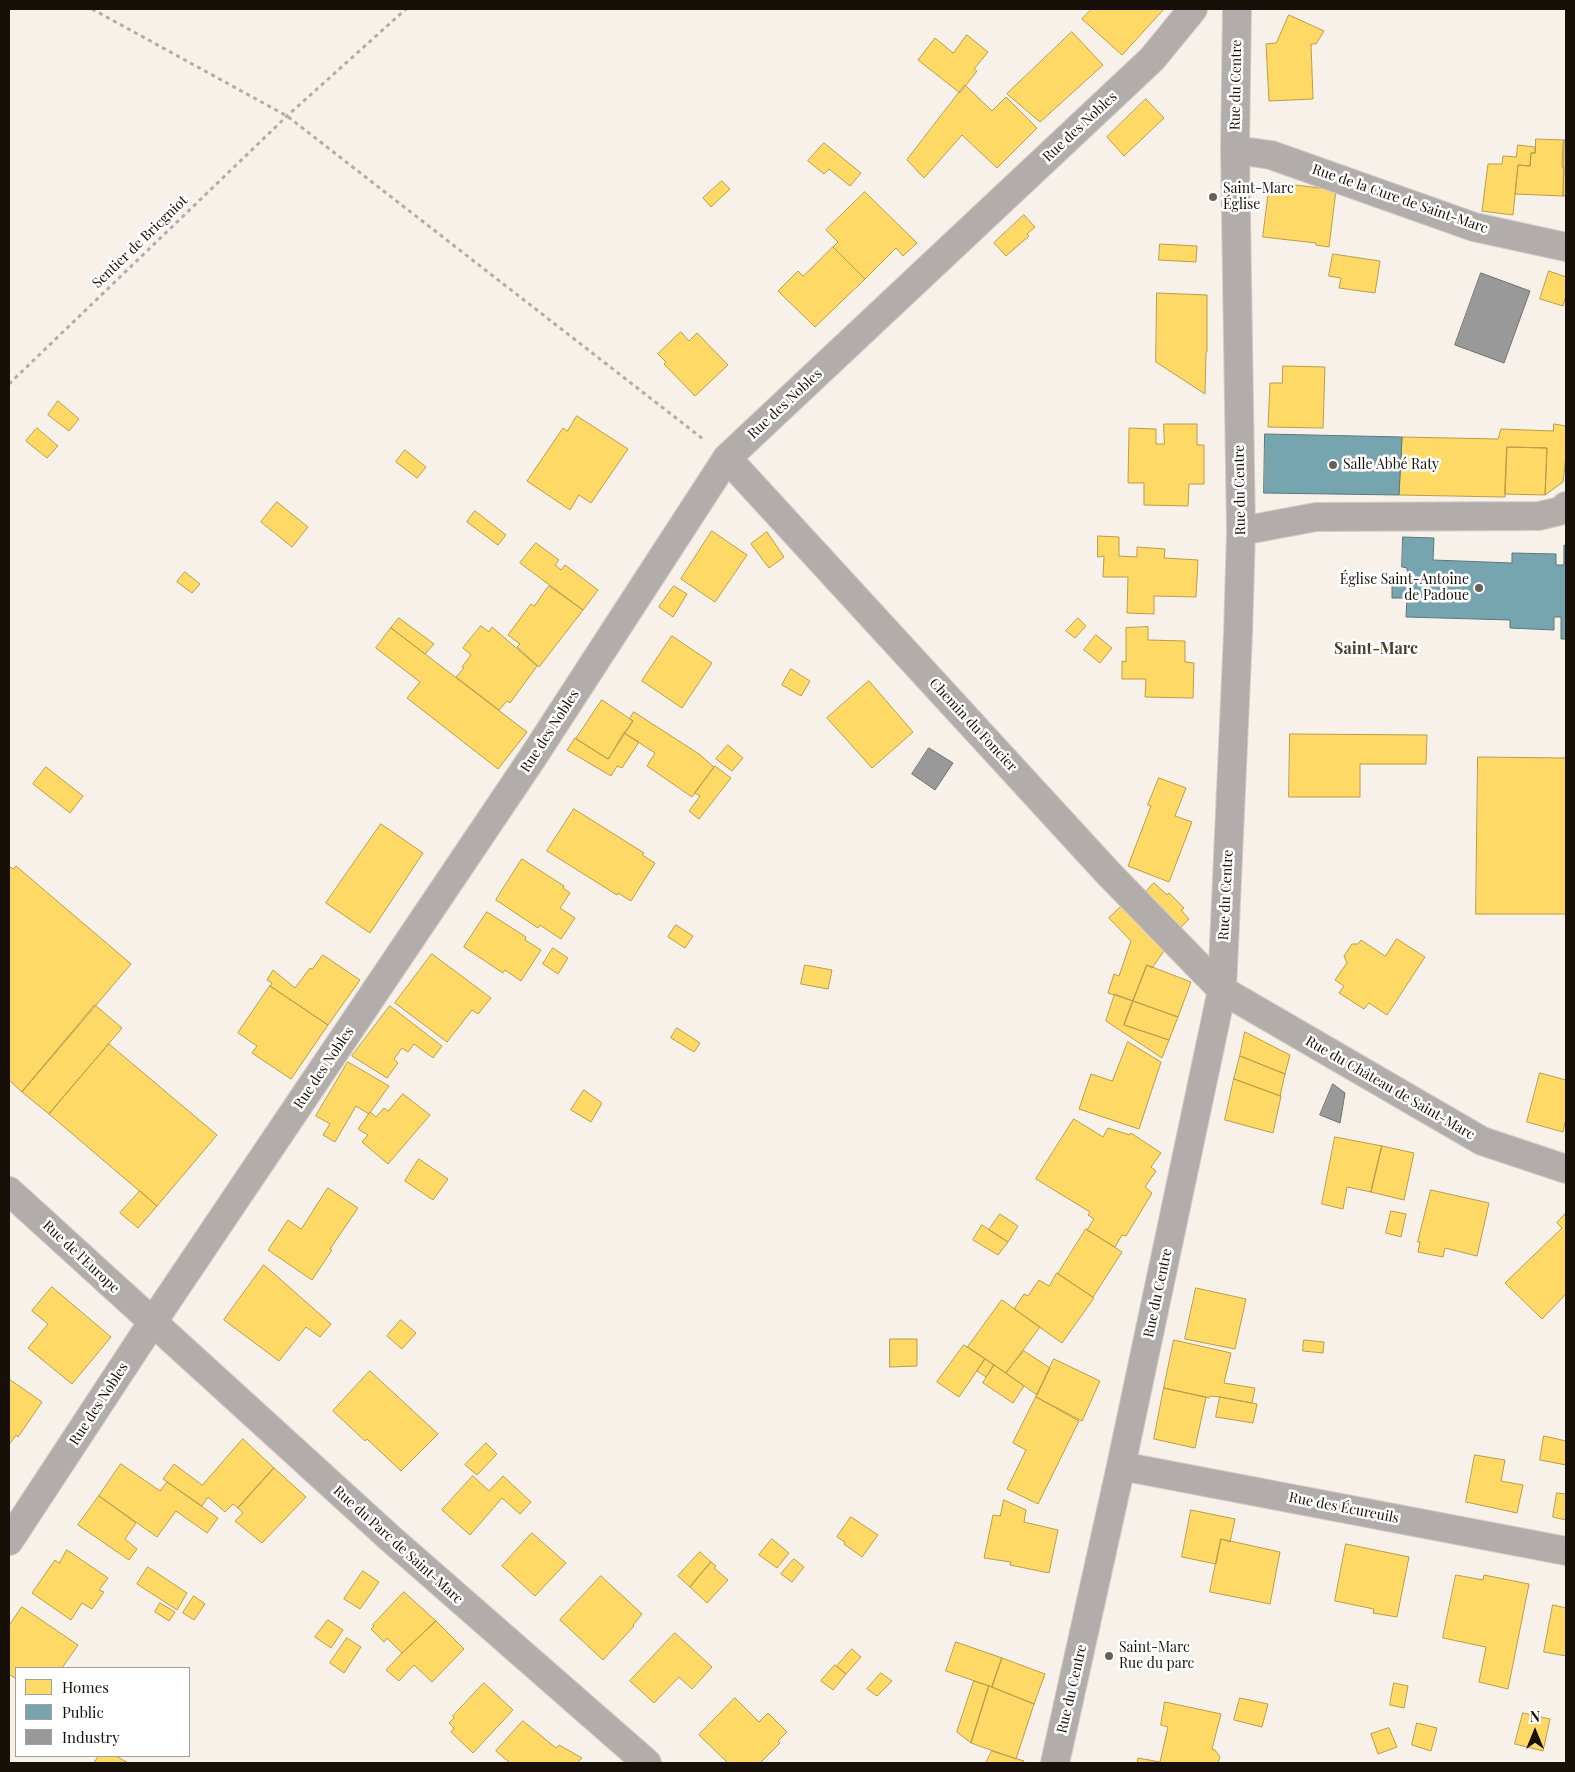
<!DOCTYPE html>
<html>
<head>
<meta charset="utf-8">
<style>
	body { margin:0 }
	#map { position:relative; width:1575px; height:1772px; overflow:hidden; background:#f8f1e9; font-family:"Playfair Display",serif }
	canvas { display:block }
	.frame { position:absolute; inset:0; border:10px solid #161008; pointer-events:none }
	.legend { position:absolute; left:15px; top:1667px; width:175px; height:90px; box-sizing:border-box; background:#fff; border:1px solid #a29f9c; margin:0; padding:6px 9px; list-style:none; font-size:15px; color:#161008 }
	.legend li { display:flex; align-items:center; gap:10px; height:25px }
	.legend b { width:25px; border:1px solid #a29f9c }
	.north { position:absolute; left:1510px; top:1707px; width:50px; height:50px; -webkit-text-stroke:4px #fff; paint-order:stroke; rotate:0deg; font-size:14px; font-weight:700; line-height:20px; text-align:center; color:#161008 }
	.north::after { content:''; display:block; margin:auto; width:18px; height:22px; background:#161008; clip-path:polygon(50% 0,100% 100%,50% 72%,0 100%) }
</style>
</head>
<body>
<div id="map">
<canvas width="1575" height="1772"></canvas>
<div class="frame"></div>
<ul class="legend">
<li><b style="height:14px;background:#ffd966"></b>Homes</li>
<li><b style="height:14px;background:#76a5af"></b>Public</li>
<li><b style="height:14px;background:#999"></b>Industry</li>
</ul>
<div class="north">N</div>
</div>
<script>
const ctx = document.querySelector('canvas').getContext('2d');
ctx.lineJoin = 'round';
function paint(path, color) { ctx.fillStyle = color; ctx.fill(path, 'evenodd'); }
function strokePath(path, color, width, dash) { ctx.strokeStyle = color; ctx.lineWidth = width; ctx.lineCap = dash ? 'butt' : 'round'; ctx.setLineDash(dash || []); ctx.stroke(path); }
function write(font, color, halo, rows, align = 'center') {
  ctx.font = font + ' "Playfair Display",serif'; ctx.lineWidth = 5; ctx.setLineDash([]); ctx.textBaseline = 'middle'; ctx.strokeStyle = halo; ctx.fillStyle = color; for (const [text, x, y, turn = 0] of rows) {
    ctx.save(); ctx.translate(x, y); ctx.rotate((+turn || 0) * Math.PI / 180); ctx.textAlign = isNaN(turn) ? turn : align; if (halo) ctx.strokeText(text, 0, 0); ctx.fillText(text, 0, 0); ctx.restore();
  }
}
const homes = new Path2D(`
	M1092 9H1164L1122 55 1082 19Z
	M1289 15 1324 31 1316 44H1311L1313 99 1269 101 1266 44 1276 43Z
	M1072 32 1103 65 1040 122 1007 94Z
	M967 35 988 52 974 69 977 71 960 93 918 60 935 38 953 53Z
	M965 85 992 111 1006 97 1037 128 997 168 962 135 924 178 907 160Z
	M1146 99 1164 118 1124 156 1107 137Z
	M1566 138V196H1563L1564 167H1562L1563 143Z
	M1536 139 1564 140 1563 196 1515 194 1518 165 1530 166 1531 153H1535Z
	M824 143 861 173 850 186 829 169 824 174 808 161Z
	M1518 145 1535 147V153H1531L1530 166 1518 165 1513 215 1482 211 1488 164H1502L1503 156 1516 157Z
	M722 181 730 189 711 207 703 198Z
	M1270 182 1336 190 1329 247 1316 245V243L1263 237Z
	M865 192 917 243 903 256 896 248 865 279 833 247 838 242 826 230Z
	M1024 215 1035 227 1027 234 1029 236 1006 256 994 243Z
	M1160 244 1197 246 1196 262 1159 260Z
	M833 247 865 279 815 327 778 291 798 271 803 276Z
	M1333 254 1380 261 1375 293 1339 288 1341 278 1329 276Z
	M1549 271 1566 277V295L1563 306 1540 299Z
	M1157 293 1207 295V352H1206L1205 394 1156 362Z
	M681 332 689 341 697 333 728 365 695 396 664 364 666 362 658 354Z
	M1283 366 1325 367 1323 428 1268 427 1270 383H1282Z
	M58 401 79 419 69 431 48 415Z
	M577 416 628 449 591 503 579 495 570 510 527 481 563 428 567 431Z
	M1164 424H1197V445H1204V484H1189L1188 506 1144 505V483H1128L1129 428 1156 429V444H1164Z
	M1554 424 1566 426V455L1563 482 1545 495 1547 448 1507 447 1505 497 1399 495 1402 437 1498 439 1501 429 1553 431Z
	M37 428 58 446 47 458 26 441Z
	M1507 447 1547 448 1545 495 1505 494Z
	M405 450 426 467 417 478 396 462Z
	M277 502 308 527 292 547 261 522Z
	M475 511 506 535 498 545 467 522Z
	M712 531 747 555 715 602 681 579Z
	M767 532 784 557 769 568 751 544Z
	M1098 536 1119 537V556L1137 557V547L1165 549 1164 558 1198 560 1196 597 1154 596V614L1127 613 1128 577H1103L1104 556 1098 557Z
	M536 543 559 560 555 565 561 570 565 565 598 590 583 610 520 563Z
	M185 572 200 584 192 593 177 582Z
	M549 586 583 610 539 667 517 647 520 644 508 635 531 604 534 606Z
	M674 586 687 594 673 617 659 607Z
	M399 618 434 644 425 654 391 628Z
	M1078 618 1086 626 1075 638 1066 631Z
	M481 626 489 632 492 627 537 666 510 703 507 701 499 710 456 677 464 668 462 667 471 655 463 648Z
	M1148 627V640L1185 641V662L1194 663 1193 698 1145 697 1146 679H1122V661L1126 662V628Z
	M391 628 527 732 498 769 407 698 420 682 376 648Z
	M1096 635 1112 648 1100 663 1084 650Z
	M672 636 712 663 682 708 642 681Z
	M791 669 810 681 801 696 782 685Z
	M869 681 913 732 872 768 827 718Z
	M602 700 633 721 608 759 576 739Z
	M634 712 699 754 714 767 692 797 647 766 655 753 624 733 633 721 630 719Z
	M624 733 639 742 622 768 617 766 611 776 567 750 575 738 608 759Z
	M1290 734 1427 735 1426 764H1360V797H1289Z
	M728 745 743 758 732 771 716 759Z
	M1478 757 1566 758V914H1476Z
	M715 766 731 778 699 819 689 811 700 796 695 793Z
	M46 767 83 796 70 813 33 784Z
	M1159 778 1186 788 1175 816 1192 822 1169 882 1128 866 1151 806 1148 805Z
	M574 809 644 853 642 855 655 863 631 901 618 893 617 895 547 851Z
	M381 824 423 853 370 933 326 903Z
	M522 859 564 886 563 888 570 893 560 908 575 918 561 939 540 925 538 928 496 900Z
	M9 866 13 869 16 866 131 964 22 1092 9 1080Z
	M1154 883 1167 895 1169 893 1184 908 1181 910 1189 919 1180 928 1145 893Z
	M1122 906 1164 951 1152 968 1147 965 1133 1001 1108 993 1114 974 1119 976 1131 941 1109 918Z
	M487 912 526 937 525 940 541 950 521 981 505 970 503 973 464 947Z
	M676 925 693 936 685 948 668 937Z
	M1397 939 1425 957 1387 1015 1369 1003 1364 1009 1339 993 1344 986 1335 980 1347 963 1344 956 1352 944H1358L1361 940 1385 956Z
	M553 948 568 958 558 974 543 964Z
	M432 954 491 998 478 1014 472 1010 447 1042 395 1003Z
	M323 955 360 980 328 1025 270 986 272 983 267 980 273 970 295 988 310 968 312 969Z
	M805 965 832 970 828 989 801 984Z
	M1147 965 1191 982 1178 1017 1133 1001Z
	M270 986 328 1025 291 1079 252 1053 257 1046 238 1033Z
	M1115 994 1133 1001 1124 1025 1169 1040 1162 1058 1106 1021Z
	M1133 1001 1178 1017 1169 1040 1124 1025Z
	M95 1005 122 1028 49 1114 22 1092Z
	M390 1006 442 1046 433 1058 414 1044 408 1052 402 1048 394 1059 398 1063 387 1078 352 1056Z
	M677 1028 700 1043 694 1052 671 1038Z
	M1245 1032 1290 1055 1285 1074 1240 1056Z
	M1128 1042 1161 1062 1139 1129 1079 1109 1091 1074 1112 1081Z
	M109 1044 217 1135 157 1206 49 1114Z
	M1240 1056 1285 1074 1280 1096 1234 1079Z
	M348 1062 389 1086 369 1114 356 1106 335 1142 323 1135 330 1124 316 1116Z
	M1540 1073 1566 1080V1118L1563 1132 1527 1122Z
	M1234 1079 1281 1096 1273 1133 1225 1120Z
	M584 1090 602 1103 591 1122 571 1110Z
	M403 1094 430 1115 388 1164 362 1142 368 1135 358 1129 370 1112 376 1117 384 1108 388 1111Z
	M1074 1119 1103 1137 1108 1128 1130 1135 1131 1133 1161 1153 1151 1167 1156 1171 1145 1187 1152 1193 1126 1236 1122 1235 1115 1247 1087 1230 1094 1219 1088 1215 1090 1212 1036 1179Z
	M1335 1137 1382 1146 1371 1192 1347 1187 1343 1209 1322 1204Z
	M1382 1146 1414 1153 1404 1200 1371 1192Z
	M419 1159 448 1179 433 1200 405 1181Z
	M328 1188 358 1208 330 1249 332 1250 312 1280 268 1250 288 1220 301 1229Z
	M1431 1190 1489 1203 1477 1256 1445 1248 1443 1257 1418 1252 1420 1242H1418Z
	M140 1191 157 1206 138 1228 120 1213Z
	M1391 1211 1406 1214 1401 1237 1386 1233Z
	M1566 1213V1294L1542 1319 1505 1283 1562 1228 1557 1223Z
	M1000 1214 1018 1226 1008 1242 989 1230Z
	M982 1225 1008 1242 998 1255 973 1240Z
	M1086 1229 1122 1252 1093 1297 1058 1274Z
	M264 1265 331 1324 320 1337 306 1327 279 1361 224 1320Z
	M1057 1273 1094 1298 1062 1343 1014 1309 1024 1294 1028 1296 1039 1280 1049 1286Z
	M52 1287 111 1337 72 1384 28 1348 48 1324 32 1311Z
	M1196 1288 1246 1299 1235 1349 1185 1339Z
	M1002 1300 1040 1327 1006 1373 968 1347Z
	M401 1320 416 1333 402 1349 387 1336Z
	M890 1339H917V1366L890 1367Z
	M1174 1340 1231 1353 1224 1383 1255 1388 1252 1403 1220 1397 1210 1396 1209 1398 1164 1388Z
	M1304 1340 1324 1342 1323 1353 1303 1351Z
	M964 1345 985 1359 959 1397 937 1382Z
	M1024 1351 1050 1368 1037 1395 1006 1373Z
	M985 1359 994 1365 986 1377 977 1371Z
	M1054 1359 1100 1381 1082 1421 1036 1397Z
	M994 1365 1024 1386 1013 1403 983 1383Z
	M370 1371 438 1434 401 1471 367 1439 365 1441 333 1411Z
	M9 1379 42 1402 18 1437 16 1435 9 1445Z
	M1164 1388 1206 1397 1195 1448 1154 1439Z
	M1036 1397 1079 1421 1038 1504 1007 1489 1026 1450 1013 1443Z
	M1220 1397 1257 1404 1253 1423 1216 1417Z
	M1544 1436 1566 1441V1465L1540 1460Z
	M243 1439 274 1468 238 1508 233 1504 225 1512 208 1497 202 1506 163 1479 174 1464 202 1485Z
	M486 1443 497 1454 477 1475 465 1465Z
	M1475 1455 1505 1460 1501 1481 1523 1485 1517 1513 1466 1502Z
	M121 1464 160 1491 167 1482 218 1518 207 1533 176 1511 157 1537 99 1496Z
	M274 1468 306 1497 262 1543 235 1521 243 1513 238 1508Z
	M473 1476 489 1491 503 1476 531 1502 520 1514 502 1498 470 1535 442 1510Z
	M1557 1493 1566 1494V1520L1553 1517Z
	M99 1496 136 1523 125 1539 137 1549 129 1560 78 1525Z
	M1004 1500 1026 1510 1024 1522 1058 1530 1049 1573 1010 1565 1011 1562 984 1558 993 1515 1000 1516Z
	M1191 1510 1235 1519 1230 1542 1221 1539 1216 1564 1182 1557Z
	M851 1517 878 1535 862 1557 844 1544 845 1542 837 1537Z
	M532 1533 566 1563 535 1596 502 1566Z
	M772 1539 789 1553 777 1568 759 1555Z
	M1221 1539 1280 1552 1270 1604 1210 1592Z
	M1346 1544 1409 1557 1397 1617 1373 1613 1374 1609 1335 1601Z
	M67 1550 108 1578 99 1590 104 1592 92 1609 82 1603 71 1620 32 1593 55 1560 59 1563Z
	M700 1552 711 1562 690 1587 678 1576Z
	M794 1559 804 1567 792 1582 781 1574Z
	M711 1562 716 1566 714 1568 728 1580 707 1603 690 1587Z
	M148 1567 187 1593 177 1610 137 1584Z
	M363 1571 379 1582 360 1609 344 1599Z
	M1456 1575 1483 1580 1484 1575 1529 1584 1508 1689 1479 1682 1486 1647 1443 1638Z
	M601 1576 642 1614 633 1625 634 1626 603 1660 560 1620Z
	M404 1592 436 1621 402 1653 387 1638 384 1642 371 1629 374 1626 373 1625Z
	M194 1596 205 1604 194 1620 183 1613Z
	M160 1603 175 1612 169 1621 155 1612Z
	M1553 1605 1566 1608V1656L1544 1652Z
	M22 1607 78 1645 62 1668H16V1679L9 1674V1626Z
	M328 1620 343 1630 331 1648 315 1637Z
	M436 1621 464 1649 432 1682 414 1665 399 1681 386 1670 402 1653Z
	M675 1633 712 1667 692 1689 679 1677 654 1703 630 1681Z
	M347 1638 361 1647 344 1673 330 1663Z
	M956 1642 1002 1658 992 1687 946 1671Z
	M852 1649 861 1657 846 1674 837 1666Z
	M1002 1658 1045 1674 1034 1704 992 1687Z
	M835 1665 846 1674 833 1690 821 1681Z
	M881 1673 892 1681 877 1696 867 1689Z
	M974 1681 989 1686 971 1743 957 1732Z
	M484 1683 513 1710 473 1753 451 1732 454 1728 449 1723 454 1718 453 1716Z
	M1394 1683 1408 1686 1404 1708 1390 1705Z
	M989 1686 1034 1704 1016 1759 971 1743Z
	M735 1698 759 1722 768 1713 787 1732 778 1741 780 1743 760 1763H726L727 1762 699 1735Z
	M1240 1698 1268 1704 1262 1727 1234 1720Z
	M1165 1702 1221 1714 1212 1749 1215 1750 1220 1757 1218 1763H1137L1138 1758 1160 1762 1168 1727 1161 1725Z
	M1523 1713 1550 1719 1543 1751 1515 1744Z
	M523 1721 556 1748 559 1745 582 1758 577 1763H510L496 1751Z
	M1417 1723 1437 1728 1431 1751 1412 1745Z
	M1389 1728 1397 1747 1378 1754 1371 1734Z
	M992 1751 1024 1761 1023 1763H986Z
	M99 1756H116L128 1763H94Z`);
const public = new Path2D(`
	M1265 434 1402 437 1399 495 1264 493Z
	M1403 537 1434 538 1433 560 1512 563V553L1556 554V565H1564V545L1566 546V639H1561V617H1554V630L1510 628V620L1406 617 1407 598H1392V578H1408L1407 568 1402 567Z`);
const industry = new Path2D(`
	M1481 273 1530 291 1504 363 1455 345Z
	M929 748 953 763 935 790 912 774Z
	M1333 1084 1345 1093 1340 1123 1320 1115Z`);
const path = new Path2D(`
	M92 9 287 116 703 439
	M9 384 287 116 406 9`);
const street = new Path2D(`
	M1235 150 1271 155 1474 227 1566 247
	M727 458 1109 874 1222 990 1482 1141 1566 1169
	M1241 531 1316 517 1539 516 1564 510 1566 506
	M9 1191 391 1539 647 1763
	M1121 1466 1566 1551
	M9 1541 152 1323 533 757 727 458 1152 59 1193 9
	M1055 1763 1121 1466 1222 990 1238 634 1241 531 1235 150 1237 9`);
const markers = [
	[1213,197,5,"#655f57"],
	[1333,465,5,"#655f57"],
	[1479,588,5,"#655f57"],
	[1109,1656,5,"#655f57"]
];
const streetNames = [
	["Rue du Centre",1236,85,-89],
	["Rue des Nobles",1080,127,-43],
	["Rue de la Cure de Saint-Marc",1400,199,19],
	["Sentier de Bricgniot",140,242,-44],
	["Rue des Nobles",785,404,-43],
	["Rue du Centre",1240,490,-91],
	["Chemin du Foncier",973,725,47],
	["Rue des Nobles",550,731,-57],
	["Rue du Centre",1226,895,-87],
	["Rue des Nobles",324,1068,-56],
	["Rue du Château de Saint-Marc",1390,1088,30],
	["Rue de l'Europe",81,1257,43],
	["Rue du Centre",1158,1293,-78],
	["Rue des Nobles",99,1404,-57],
	["Rue des Écureuils",1344,1508,11],
	["Rue du Parc de Saint-Marc",398,1545,42],
	["Rue du Centre",1072,1689,-77]
];
const poiNames = [
	["Saint-Marc",1223,189],
	["Église",1223,205],
	["Salle Abbé Raty",1343,465],
	["Église Saint-Antoine",1469,580,"right"],
	["de Padoue",1469,596,"right"],
	["Saint-Marc",1119,1648],
	["Rue du parc",1119,1664]
];
const quarterNames = [
	["Saint-Marc",1376,649]
];
paint(homes, '#ffd966');
strokePath(homes, '#b99d4a', 1);
paint(public, '#76a5af');
strokePath(public, '#59787d', 1);
paint(industry, '#999');
strokePath(industry, '#72706e', 1);
strokePath(street, '#d2cdc7', 30);
strokePath(path, '#b2ada8', 3, [4, 4]);
strokePath(street, '#b2adab', 28);
for (const [x, y, r, color] of markers) { const dot = new Path2D(); dot.arc(x, y, r, 0, 2 * Math.PI); ctx.fillStyle = color; ctx.fill(dot); strokePath(dot, '#fff', 2); }
write('14px', '#161008', '#fff', streetNames);
write('14px', '#161008', '#fff', poiNames, 'left');
write('bold 16px', '#4e3f2b', '#fff', quarterNames);
</script>
</body>
</html>
